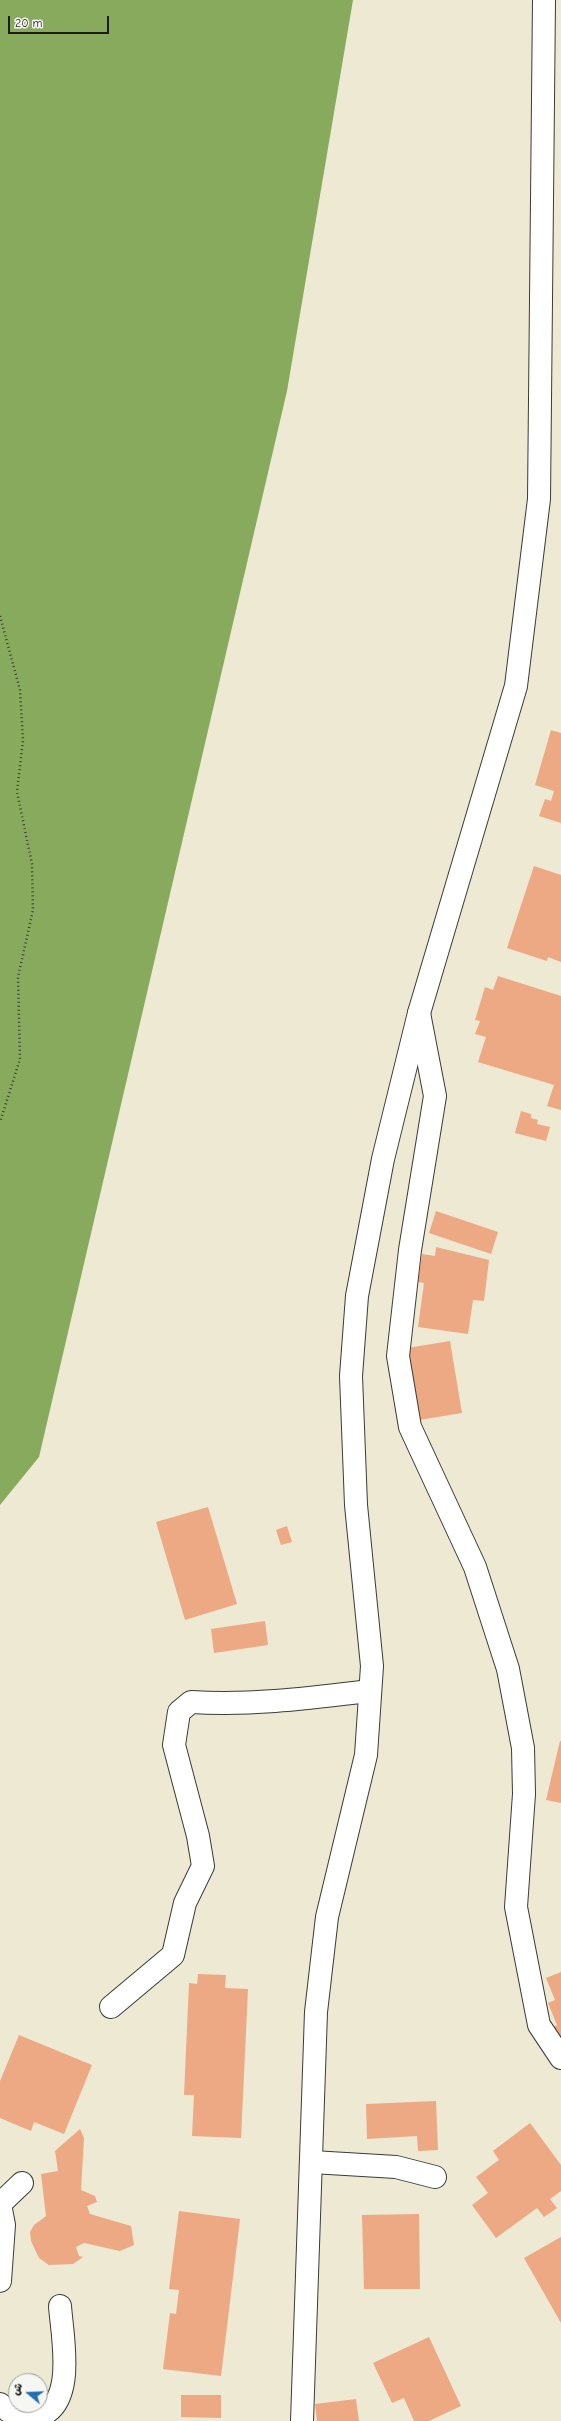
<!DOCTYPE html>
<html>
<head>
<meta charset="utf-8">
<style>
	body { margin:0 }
	#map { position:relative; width:561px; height:2421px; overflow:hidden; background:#ede9d3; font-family:"Comic Neue","Playpen Sans Arabic",sans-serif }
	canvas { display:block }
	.north { position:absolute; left:8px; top:2373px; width:40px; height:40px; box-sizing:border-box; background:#f6f6f2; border:1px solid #9f9f9c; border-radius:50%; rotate:289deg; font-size:11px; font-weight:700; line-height:16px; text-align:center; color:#1c1c1c }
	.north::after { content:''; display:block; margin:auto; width:14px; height:18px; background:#1f6fb2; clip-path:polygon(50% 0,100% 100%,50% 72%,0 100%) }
	.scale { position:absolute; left:8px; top:16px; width:101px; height:18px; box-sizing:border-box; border:2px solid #1c1c1c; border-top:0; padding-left:5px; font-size:12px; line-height:14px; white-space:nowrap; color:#1c1c1c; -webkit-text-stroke:3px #f6f6f2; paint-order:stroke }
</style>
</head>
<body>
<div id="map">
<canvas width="561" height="2421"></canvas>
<div class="north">ش</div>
<div class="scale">20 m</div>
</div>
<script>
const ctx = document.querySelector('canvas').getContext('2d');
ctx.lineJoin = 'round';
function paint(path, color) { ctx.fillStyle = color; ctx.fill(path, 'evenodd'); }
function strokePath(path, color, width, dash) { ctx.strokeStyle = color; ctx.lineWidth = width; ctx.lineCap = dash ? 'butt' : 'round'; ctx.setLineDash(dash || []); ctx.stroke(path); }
const forest = new Path2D(`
	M0 0H353L287 391 39 1457 0 1505Z`);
const building = new Path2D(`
	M551 730 561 733V823L539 816 545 799 551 801 554 791 535 785Z
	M534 866 561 875V962L548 957 547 961 507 948Z
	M498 976 561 996V1110L547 1106 554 1085 478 1062 486 1037 475 1034 480 1021 475 1020 485 987 493 990Z
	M521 1111 531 1114V1118L538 1120 537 1124 550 1127 546 1141 515 1133Z
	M436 1211 498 1232 491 1254 429 1233Z
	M436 1247 489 1260 484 1301 473 1300 468 1334 418 1327 424 1283 418 1282 422 1254 435 1256Z
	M450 1341 462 1413 419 1420 407 1348Z
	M208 1507 237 1604 185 1620 156 1522Z
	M287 1526 292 1542 281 1545 276 1530Z
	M265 1621 268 1645 214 1653 211 1629Z
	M560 1741H561V1803L546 1800Z
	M561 1972V2041L551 2028 557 2025 548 2003 555 2000 546 1978Z
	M198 1974 226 1975 225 1988 248 1989 241 2138 192 2136 194 2095H184L189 1983 197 1984Z
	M19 2035 92 2065 64 2134 34 2122 31 2131 0 2118V2081Z
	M436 2101 438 2150 418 2151 417 2136 367 2139 366 2104Z
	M530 2123 561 2165V2191L550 2199 557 2208 544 2217 537 2208 496 2238 472 2205 488 2193 476 2177 499 2160 493 2151Z
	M80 2129 84 2138 81 2190 95 2196 97 2202 87 2206 90 2214 131 2226 134 2245 120 2251 84 2243 76 2247 79 2256 83 2257 73 2264 49 2265 39 2258 31 2241 30 2232 34 2225 46 2216 41 2174 58 2171 55 2151Z
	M179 2211 240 2219 221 2376 163 2369 170 2313 176 2314 179 2290 169 2289Z
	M419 2214 420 2289H364L362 2215Z
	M561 2237V2323L524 2258Z
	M429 2337 461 2406 429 2421H414L404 2398 392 2403 373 2363Z
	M181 2395H221V2418L181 2417Z
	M356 2399 359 2421H317L315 2404Z`);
const path = new Path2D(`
	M0 616 20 690 23 740 17 792 32 864 33 910 18 977 20 1059 0 1122`);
const street = new Path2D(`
	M419 1013 435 1096 410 1250 398 1356 410 1427 475 1567 508 1669 523 1748 524 1794 516 1907 539 2025 561 2058
	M111 2007 173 1955 185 1903 203 1866 198 1836 174 1745 179 1712 191 1702C251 1706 311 1698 370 1691
	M312 2162 396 2167 435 2177
	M0 2204 4 2225 0 2281
	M0 2204 22 2183
	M0 2404C11 2414 20 2420 35 2417 78 2408 62 2336 60 2306`);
const secondary = new Path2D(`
	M302 2421 316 2012 327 1917 366 1755 372 1666 356 1505 351 1376 357 1296 383 1159 419 1013 516 686 539 499 544 0`);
paint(forest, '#88aa5d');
paint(building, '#eda884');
strokePath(street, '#3b3b37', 24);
strokePath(secondary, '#3b3b37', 24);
strokePath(path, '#3b3b37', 2.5, [1, 3]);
strokePath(street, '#fff', 22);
strokePath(secondary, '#fff', 22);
</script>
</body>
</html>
